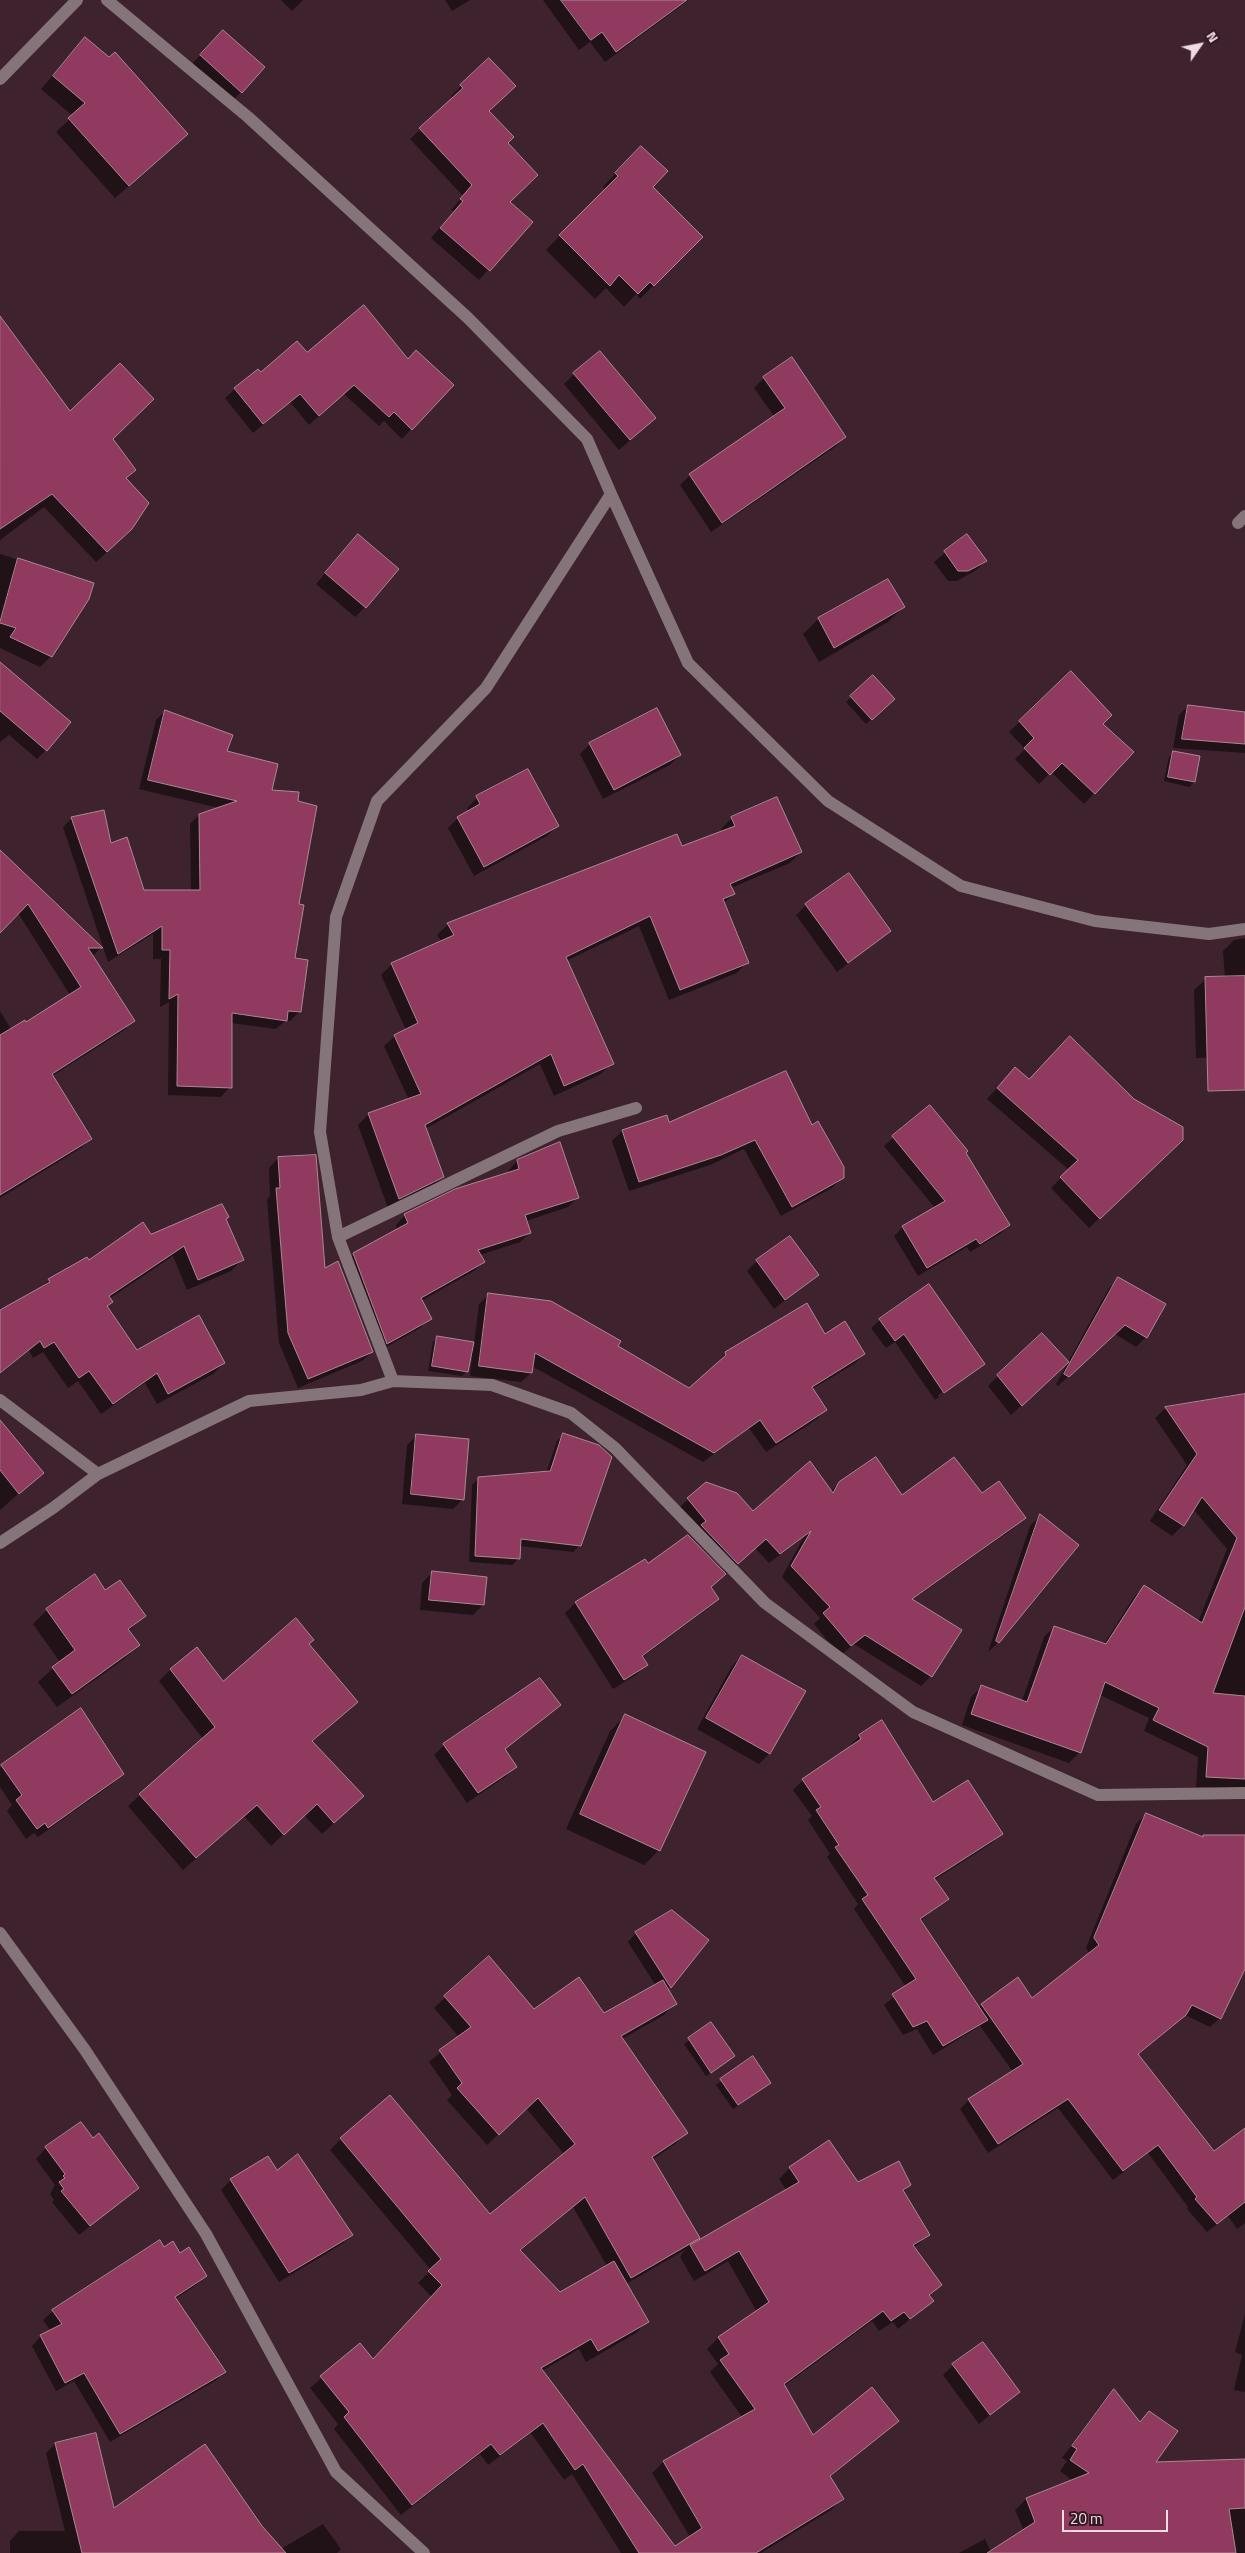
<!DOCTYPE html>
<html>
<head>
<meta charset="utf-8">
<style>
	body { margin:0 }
	#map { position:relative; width:1245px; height:2553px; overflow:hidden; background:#3e222d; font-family:"Titillium Web",sans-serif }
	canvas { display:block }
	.north { position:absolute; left:1175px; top:20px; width:50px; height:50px; -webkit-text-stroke:4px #331923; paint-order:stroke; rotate:57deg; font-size:14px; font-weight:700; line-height:20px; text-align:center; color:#efdbe2 }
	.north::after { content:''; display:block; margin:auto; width:18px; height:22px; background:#efdbe2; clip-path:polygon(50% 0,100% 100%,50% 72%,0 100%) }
	.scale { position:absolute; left:1062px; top:2510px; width:106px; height:22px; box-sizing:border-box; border:2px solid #efdbe2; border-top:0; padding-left:6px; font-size:15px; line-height:18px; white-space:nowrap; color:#efdbe2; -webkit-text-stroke:4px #331923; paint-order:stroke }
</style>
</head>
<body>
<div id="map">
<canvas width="1245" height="2553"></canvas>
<div class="north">N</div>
<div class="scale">20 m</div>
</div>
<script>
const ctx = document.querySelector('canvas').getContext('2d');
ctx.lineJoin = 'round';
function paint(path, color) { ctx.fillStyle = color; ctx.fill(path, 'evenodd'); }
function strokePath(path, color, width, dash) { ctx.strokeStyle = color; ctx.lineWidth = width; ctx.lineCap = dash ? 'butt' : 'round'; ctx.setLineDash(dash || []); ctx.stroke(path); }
const shadow = new Path2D(`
	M281 0H303L292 11Z
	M445 0H470L452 11Z
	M543 0H689L605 62 590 42 579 50Z
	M85 39 174 146 115 198 56 132 73 116 41 89Z
	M213 42 241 92 231 102 191 65Z
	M461 86 488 111 506 143 508 203 531 222 479 280 431 238 454 211 451 210 463 196 410 139 454 99 451 96Z
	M627 161 702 237 640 299 636 294 624 307 606 288 595 299 546 250 605 190 603 187Z
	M0 349 70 413 111 439 134 470 125 479 120 540 96 562 44 507 0 540Z
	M307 354 408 360 452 385 402 439 384 421 379 426 344 394 309 425 290 402 253 433 225 398 235 389 261 374Z
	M574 374 655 418 619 450 564 384Z
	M764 378 845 437 835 447 711 532 680 485 690 475 774 416 754 388Z
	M967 535 986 561 975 571 957 581H948L934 562Z
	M358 536 365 607 355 617 316 584Z
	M0 554 92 583 51 656 40 667 0 648Z
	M888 580 904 607 888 622 819 662 803 634 818 619Z
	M0 664 46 750 37 759 9 735 0 742Z
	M1071 673 1102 724 1132 753 1084 804 1051 772 1039 784 1015 759 1025 749 1009 732Z
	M873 677 893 699 866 724 846 702Z
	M1188 706 1245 714V753L1173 748 1179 715Z
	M165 711 225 752 270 792 298 905 293 959 306 961 299 1012 290 1021H285L276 1029 231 1023 230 1087 221 1097 168 1095 169 1002 160 1007 161 959H153V934L108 962 63 827 72 818 110 844 143 891 191 892 190 824 199 815 219 808 139 789 156 720Z
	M590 744 680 755 670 765 603 799 580 754Z
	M1174 752 1194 782 1189 787 1164 781 1169 757Z
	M477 798 557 826 547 836 474 876 448 828 458 818 469 811 467 808Z
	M732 818 801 852 790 863 731 888 733 894 724 903 747 962 737 973 669 1000 639 926 566 961 612 1063 601 1074 554 1096 540 1064 425 1129 443 1177 432 1187 388 1208 358 1125 369 1114 409 1100 384 1046 395 1036 406 1030 381 975 392 964 442 942 437 935 448 924 681 848 722 832 721 829Z
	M0 852 101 948 92 957 133 1021 123 1031 52 1076 91 1139 81 1148 0 1198V1011L11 1029 26 1024 70 995 18 913 0 931Z
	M806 905 890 931 837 972 796 915Z
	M1245 938V1057L1196 1058 1194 990 1206 979 1225 978 1223 951 1234 940Z
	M1005 1079 1029 1081 1171 1150 1089 1228 1051 1188 1069 1170 987 1099Z
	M930 1106 965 1153 1009 1225 1000 1234 970 1252 967 1247 918 1276 894 1236 903 1227 935 1208 884 1146Z
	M666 1116 668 1124 811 1126 842 1178 832 1188 781 1216 744 1149 710 1165 629 1191 612 1141 622 1131Z
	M559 1143 577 1198 568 1207 526 1221 530 1233 520 1242 480 1255 484 1262 474 1271 421 1301 430 1318 420 1328 378 1352 344 1264 354 1254 397 1230 396 1225 405 1215 509 1174 508 1171 517 1161Z
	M278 1158 324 1270 372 1352 362 1361 298 1388 279 1343 267 1199 270 1196 269 1168Z
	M224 1219 242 1260 231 1271 187 1290 173 1256 109 1299 111 1302 106 1307 137 1351 224 1363 213 1374 157 1404 145 1383 101 1414 78 1381 68 1388 43 1352 33 1358 29 1350 0 1374V1307L2 1310 40 1289 49 1280 150 1236Z
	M757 1261 817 1275 774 1309 747 1271Z
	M1119 1279 1146 1337 1136 1347 1115 1334 1058 1386 1056 1384 1067 1364 1011 1415 988 1386 998 1376 1068 1362 1109 1288Z
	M489 1294 616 1347 689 1389 717 1365 716 1363 726 1353 824 1335 864 1354 854 1364 812 1389 825 1410 816 1420 766 1452 749 1428 703 1462 532 1366 531 1373 521 1382 470 1376 472 1358H470L467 1371 462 1376 428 1371 433 1342 438 1338 474 1344 479 1304Z
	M880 1320 983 1364 975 1371V1369L938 1395 939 1397 935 1400 895 1342 886 1348 871 1328Z
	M1245 1395V1790L1196 1787 1198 1757 1144 1731 1149 1718 1100 1695 1080 1752 1069 1763 962 1725 971 1697 981 1687 1022 1701 1044 1637 1054 1627 1104 1644 1134 1597 1144 1587 1198 1622 1227 1549 1193 1509 1183 1525 1172 1536 1150 1521 1187 1465 1155 1418 1166 1408Z
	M0 1422 42 1473 0 1510Z
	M417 1435 463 1499 453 1509 402 1504 407 1445Z
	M564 1435 580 1545 573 1552 520 1546 519 1558 512 1565 469 1562 472 1485 479 1478 546 1473 557 1441Z
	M839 1483 902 1497 982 1494 1024 1518 1014 1528 912 1600 931 1676 921 1686 854 1644 840 1656 814 1624 820 1618 782 1577 804 1537 769 1563 755 1548 727 1573 678 1509 688 1499 753 1513 830 1492Z
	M1040 1516 999 1642 988 1652 1030 1526Z
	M645 1560 648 1565 710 1588 717 1599 707 1609 641 1658 646 1665 636 1675 613 1689 565 1613 575 1603Z
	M432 1573 483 1605 473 1615 420 1610 422 1583Z
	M105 1591 144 1616 128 1632 138 1645 124 1659 57 1707 38 1682 60 1662 33 1624 47 1610Z
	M307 1645 356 1702 312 1742 350 1808 322 1834 304 1815 271 1846 244 1816 183 1870 128 1806 203 1739 159 1681 171 1669 222 1683Z
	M742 1656 804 1692 769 1754 759 1764 697 1729 732 1666Z
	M559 1704 504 1750 515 1767 505 1777 467 1803 434 1755 444 1745Z
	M625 1716 659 1850 644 1865 566 1829 610 1731Z
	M860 1736 933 1804 1001 1834 992 1843 934 1880 947 1899 920 1921 978 2008 1018 1979 1032 1999 1090 1954 1086 1948 1136 1824 1146 1814 1202 1838 1204 1836H1245V1966L1220 2018 1210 2027 1185 2015 1137 2055 1214 2153 1245 2129V2223L1237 2229 1228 2216 1207 2232 1187 2209 1188 2207 1148 2153 1113 2180 1058 2108 988 2153 960 2109 969 2100 1013 2072 980 2026 933 2055 917 2029 903 2035 884 2005 906 1987 854 1909 858 1904 827 1857 830 1854 808 1820 812 1816 793 1790 803 1780 852 1747 850 1745Z
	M2 1766 122 1774 112 1784 38 1837 34 1833 26 1839 7 1811 12 1805 0 1787V1768Z
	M636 1933 707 1940 667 1990 675 2004 664 2015 622 2039 686 2133 675 2144 652 2160 699 2238 693 2244 787 2191 779 2179 790 2168 857 2184 910 2185 903 2192 929 2234 914 2248 940 2285 928 2296 932 2301 898 2329 893 2322 879 2331 872 2321 784 2386 813 2437 897 2421 829 2478 842 2499 831 2510 761 2553H621L572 2474 564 2480 531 2433 488 2465 480 2454 401 2515 334 2429 338 2424 310 2388 360 2345 373 2361 432 2297 418 2283 431 2270 330 2150 341 2139 490 2216 564 2154 526 2108 487 2145 447 2100 452 2095 429 2062 459 2037 434 2008 488 1958 533 2011 604 2015 656 1986 628 1942ZM573 2207 607 2266 560 2293 520 2251ZM685 2250 680 2257 694 2281 728 2261 757 2312 718 2338 707 2349 718 2364 710 2372 742 2417 663 2462 652 2473 690 2537 675 2548 542 2371 579 2349 586 2362 636 2333 647 2322 626 2284Z
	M711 2024 729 2060 706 2076 684 2044Z
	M753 2058 769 2083 733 2109 716 2085Z
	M92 2139 137 2188 79 2235 52 2202 54 2200 50 2194 55 2185 36 2159 46 2148Z
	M268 2158 276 2172 352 2234 342 2244 279 2282 221 2190 231 2180Z
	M159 2242 164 2249 179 2254 206 2276 196 2285 175 2299 224 2372 215 2381 110 2442 74 2381 56 2391 32 2346 41 2336 51 2331 43 2320 53 2311Z
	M1245 2314V2313V2392L1234 2390 1242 2355 1235 2352Z
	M953 2365 1018 2392 979 2424 943 2375Z
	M1114 2391 1139 2422 1149 2412 1153 2463 1245 2461V2553H959L985 2539 991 2552 1024 2531 1015 2510 1026 2499 1073 2481 1060 2471 1067 2461 1062 2458 1103 2402Z
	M55 2444 114 2510 261 2526 281 2549 323 2524 341 2549 337 2553H10V2541L19 2531H65L46 2453Z`);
const building = new Path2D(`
	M561 0H687L616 52 602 32 591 40Z
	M223 30 265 67 242 93 200 55Z
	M85 37 109 57 115 52 188 134 129 186 68 118 85 103 53 76Z
	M489 58 516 86 489 111 514 137 508 143 538 175 510 202 533 222 490 271 440 228 463 201 460 199 472 185 419 128 463 88 460 85Z
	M641 146 668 171 653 187 703 237 654 286 650 282 638 294 619 275 610 286 559 235 618 176 615 173Z
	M364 305 408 359 416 350 454 385 412 430 394 412 389 417 354 385 319 416 300 394 263 424 234 388 258 369 261 372 297 341 307 352Z
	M0 316 70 411 120 363 154 399 113 439 136 470 126 478 149 503 132 529 107 552 52 494 0 529Z
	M600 351 656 418 630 440 573 373Z
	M792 357 846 437 722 523 689 474 785 408 763 377Z
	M358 534 399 569 366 608 325 573Z
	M967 534 987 561 968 571H958L944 551Z
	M18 558 94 583 89 599 52 657 10 637 16 628 0 623Z
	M888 579 905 607 834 648 818 618Z
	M0 662 71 722 47 751 0 711Z
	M1071 671 1112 715 1103 724 1134 752 1095 794 1062 763 1050 775 1024 748 1034 738 1019 721Z
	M873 675 895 699 872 720 850 696Z
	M1188 705 1245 712V744L1182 739Z
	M657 708 681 755 614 790 589 743Z
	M165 710 233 735 227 751 278 764 272 790 299 792 298 801 317 806 299 904 304 905 295 958 308 960 301 1012 288 1011 287 1021 232 1013V1088L177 1086 178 994 169 999 170 950H162V926L118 954 71 817 104 810 111 843 127 837 144 890H200L199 814 237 801 148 780Z
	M1173 751 1200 756 1195 782 1168 777Z
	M528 769 559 826 484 867 457 817 480 804 476 796Z
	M777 797 802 852 730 884 735 894 723 899 749 963 680 990 650 916 566 957 614 1064 564 1086 551 1054 425 1125 444 1177 399 1199 368 1113 421 1094 394 1035 418 1023 391 963 454 935 447 923 677 834 682 846 735 826 731 817Z
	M0 850 103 948H88L135 1021 52 1074 92 1139 0 1195V1035L25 1020 26 1022 81 987 28 904 0 933Z
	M849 873 891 931 848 963 805 904Z
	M1245 976V1090L1208 1091 1205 977Z
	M1070 1036 1134 1099 1183 1127V1140L1100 1219 1060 1177 1078 1160 997 1088 1015 1067 1029 1079Z
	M786 1071 812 1125 818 1121 844 1167V1178L792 1207 755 1140 721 1155 639 1182 622 1130 667 1115 669 1122Z
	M930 1105 968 1151 966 1153 1010 1225 980 1244 976 1239 927 1268 902 1226 945 1201 892 1136Z
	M560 1142 579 1198 525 1215 531 1233 478 1250 485 1262 421 1298 432 1319 387 1344 353 1253 408 1223 404 1214 455 1189 519 1169 517 1160Z
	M316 1155 325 1268 338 1261 373 1352 308 1379 288 1333 276 1188H280L278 1157Z
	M222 1204 229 1217 226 1219 244 1260 198 1280 184 1246 109 1296 113 1302 107 1306 137 1350 199 1315 225 1363 168 1394 157 1373 113 1404 89 1371 79 1378 54 1342 44 1348 40 1341 0 1373V1310L50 1282 48 1279 87 1257 89 1260 143 1222 151 1234Z
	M790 1236 819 1275 785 1300 756 1260Z
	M1118 1277 1166 1304 1147 1338 1125 1325 1069 1377 1064 1374Z
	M929 1284 985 1364 944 1393 904 1334 895 1341 879 1319Z
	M488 1293 551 1301 621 1341 618 1346 689 1388 726 1355 725 1352 807 1303 825 1334 845 1321 865 1354 812 1387 827 1410 776 1443 760 1420 714 1453 535 1353 532 1373 479 1366Z
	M1042 1333 1069 1362 1022 1406 997 1375Z
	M437 1336 474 1342 468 1372 432 1366Z
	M1245 1394V1607L1213 1693 1245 1696V1779L1206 1777 1208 1747 1153 1720 1159 1708 1105 1682 1081 1753 971 1714 981 1685 1027 1702 1054 1626 1106 1644 1144 1585 1202 1623 1237 1538 1202 1497 1184 1526 1159 1510 1197 1454 1165 1407Z
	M0 1420 44 1473 19 1494 0 1470Z
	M563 1433 599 1445 612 1457 581 1546 521 1539 520 1559 475 1556 478 1477 550 1471Z
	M416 1434 469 1439 464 1500 411 1494Z
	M876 1457 902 1495 954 1457 982 1493 999 1481 1026 1518 912 1599 962 1630 932 1677 865 1635 851 1646 823 1613 830 1607 791 1566 811 1531 780 1554 766 1539 738 1564 701 1525 706 1521 687 1498 706 1482 737 1493 753 1511 810 1461 833 1493 839 1482Z
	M1040 1514 1079 1545 999 1643 996 1641Z
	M688 1535 726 1574 711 1587 719 1599 642 1656 648 1665 624 1680 575 1602 645 1559 648 1563Z
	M432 1571 487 1577 484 1605 429 1600Z
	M95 1574 105 1590 120 1580 146 1616 128 1629 140 1645 72 1694 52 1667 75 1650 46 1609Z
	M296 1618 314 1640 309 1644 358 1702 312 1741 364 1796 334 1823 317 1804 284 1835 257 1805 196 1858 139 1794 215 1727 170 1669 197 1647 223 1681Z
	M742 1655 806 1691 770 1754 706 1718Z
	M540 1678 561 1705 505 1749 517 1767 478 1793 443 1744Z
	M81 1708 124 1774 48 1828 45 1823 37 1829 16 1800 22 1795 1 1765Z
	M625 1714 706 1752 660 1851 580 1814Z
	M882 1720 933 1802 968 1780 1003 1834 934 1878 949 1899 920 1919 988 2020 943 2046 927 2021 913 2027 892 1994 916 1979 862 1899 868 1895 835 1847 839 1845 816 1810 821 1807 802 1779 861 1739 859 1735Z
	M1146 1813 1203 1837V1835H1245V1969L1221 2019 1192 2005 1186 2015 1138 2054 1214 2151 1245 2128V2202L1217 2224 1195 2199 1197 2197 1158 2145 1123 2171 1068 2099 998 2144 968 2099 1023 2064 981 2004 1018 1977 1032 1998 1099 1945 1094 1938Z
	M672 1910 709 1940 671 1988 635 1932Z
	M489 1956 534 2009 579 1977 604 2013 663 1980 677 2004 621 2036 688 2133 652 2157 700 2238 631 2278 585 2197 520 2250 560 2292 614 2261 649 2322 598 2351 591 2339 541 2368 675 2546 702 2528 663 2461 755 2409 720 2360 729 2354 718 2337 769 2302 739 2251 705 2271 690 2245 799 2182 789 2167 829 2140 858 2182 899 2161 911 2185 903 2190 930 2235 913 2245 942 2285 929 2295 934 2301 910 2319 904 2312 891 2321 883 2311 784 2384 813 2435 872 2387 899 2421 830 2476 844 2499 756 2553H639L583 2464 575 2470 543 2423 500 2455 491 2444 412 2505 344 2417 349 2412 320 2376 360 2343 373 2359 442 2285 428 2271 441 2259 340 2138 390 2095 490 2214 575 2144 538 2098 499 2135 457 2088 462 2083 439 2050 471 2027 444 1996Z
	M711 2022 735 2056 711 2073 688 2038Z
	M753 2056 771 2083 738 2105 720 2079Z
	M81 2122 93 2138 99 2133 139 2188 90 2226 61 2191 64 2189 59 2182 65 2178 63 2176 65 2174 45 2147Z
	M298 2154 353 2235 289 2273 230 2179 268 2156 277 2170Z
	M160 2240 164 2247 173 2241 180 2253 189 2247 207 2276 175 2297 226 2372 120 2434 84 2373 65 2383 40 2335 62 2324 52 2310Z
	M983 2342 1020 2392 990 2415 952 2364Z
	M1114 2389 1140 2422 1149 2411 1178 2431 1156 2462 1245 2459V2508L1229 2509 1236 2553H987L1035 2522 1026 2498 1089 2473 1070 2460 1077 2449 1072 2446Z
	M96 2433 114 2508 205 2444 262 2526 286 2553H82L55 2443Z`);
const minor = new Path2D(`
	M107 0 248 117 468 318 587 439 611 494 486 688 377 801 336 917 320 1132 338 1237 393 1381
	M0 79 77 0
	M611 494 688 663 828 801 961 886 1095 921 1209 934 1245 929
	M1238 523 1245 516
	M338 1237 558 1131 636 1108
	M0 1400 98 1474
	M0 1543 53 1508 98 1474 249 1401 361 1390 393 1381 492 1385 571 1413 615 1448 765 1603 913 1712 1098 1795 1245 1793
	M0 1933 85 2050 206 2234 336 2472 424 2553`);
paint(shadow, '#0007');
paint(building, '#8f3a5e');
strokePath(building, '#ab8894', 1);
strokePath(minor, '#85757a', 12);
</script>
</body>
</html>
